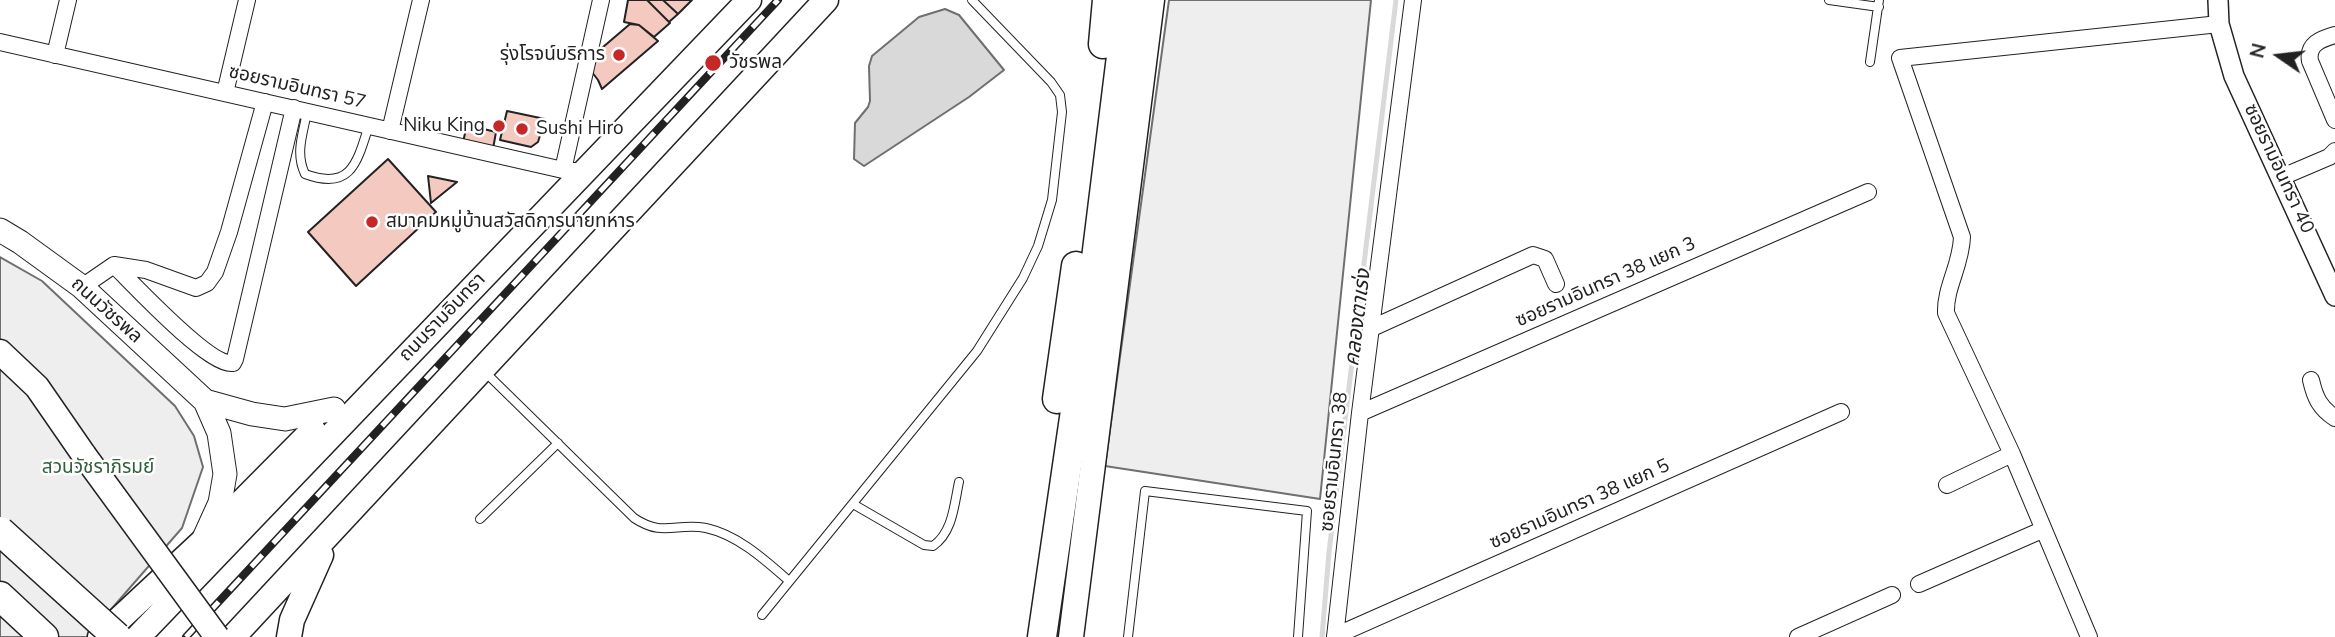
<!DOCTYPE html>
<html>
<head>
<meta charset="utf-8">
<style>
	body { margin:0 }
	#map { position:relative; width:2335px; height:637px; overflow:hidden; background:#fff; font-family:"Nunito Sans",sans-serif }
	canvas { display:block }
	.north { position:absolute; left:2244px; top:21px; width:70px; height:70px; -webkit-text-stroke:5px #fff; paint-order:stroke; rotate:284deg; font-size:19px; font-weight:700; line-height:28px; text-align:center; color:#222 }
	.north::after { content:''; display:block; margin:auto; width:24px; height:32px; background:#222; clip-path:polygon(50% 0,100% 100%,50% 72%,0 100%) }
</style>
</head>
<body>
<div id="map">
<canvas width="2335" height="637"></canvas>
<div class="north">N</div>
</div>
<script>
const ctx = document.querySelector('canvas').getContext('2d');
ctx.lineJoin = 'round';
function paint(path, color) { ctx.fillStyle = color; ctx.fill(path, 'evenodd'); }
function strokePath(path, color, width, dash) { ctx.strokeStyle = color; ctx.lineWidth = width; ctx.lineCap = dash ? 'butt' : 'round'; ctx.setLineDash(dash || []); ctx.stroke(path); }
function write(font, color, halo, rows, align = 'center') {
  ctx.font = font + ' "Nunito Sans","Noto Sans Thai",sans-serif'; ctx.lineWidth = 5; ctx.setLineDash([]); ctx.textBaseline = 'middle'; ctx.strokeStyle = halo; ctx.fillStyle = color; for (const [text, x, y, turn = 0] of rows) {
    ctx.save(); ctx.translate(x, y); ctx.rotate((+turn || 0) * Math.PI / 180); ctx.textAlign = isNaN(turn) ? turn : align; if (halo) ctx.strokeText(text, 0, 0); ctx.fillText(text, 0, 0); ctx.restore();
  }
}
const green = new Path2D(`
	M1169 0H1371L1320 499 1105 466Z
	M0 257 42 281 175 406 194 436 203 467 182 528 87 637H0Z`);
const water = new Path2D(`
	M945 9 959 15 1004 70 969 97 864 166 854 159 855 123 868 107 870 101 869 66 872 56 919 17Z`);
const stream = new Path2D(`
	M1322 637 1329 552 1396 0`);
const building = new Path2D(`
	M628 0H647L670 23 654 37 639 25 624 22Z
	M647 0H663L678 14 669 22Z
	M663 0H692L678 14Z
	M630 24 639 25 658 41 602 89 598 80 588 67 596 53Z
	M507 111 545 119 538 142 531 147 500 140Z
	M467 125 496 132 493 149 463 142Z
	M388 159 436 212 356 286 308 232Z
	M428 176 457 182 431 203Z`);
const service = new Path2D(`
	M1829 0 1879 7
	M1870 62 1879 0
	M307 112C303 134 295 153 305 174 351 191 357 163 369 125
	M485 372 634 518C664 538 676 522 706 528 738 535 765 560 788 580
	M853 504 924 545 933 546C953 532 954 505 959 482
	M480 519 558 443
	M762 615 977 351 1023 278 1038 246 1052 200 1062 112 1060 95 1051 82 972 0
	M1128 637 1145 491 1307 511 1298 637`);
const minor = new Path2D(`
	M2335 35C2321 39 2307 44 2310 61L2335 120
	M0 42 563 170 584 172
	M55 55 68 0
	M225 93 247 0
	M390 131 421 0
	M563 170 601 0
	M2282 177 2329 157 2335 151
	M114 265 146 270 196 288 207 283 215 272 229 232 265 102
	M82 287 114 265C133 284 210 367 233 363L235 359 294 108
	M1372 328 1533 255 1545 259 1556 284
	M2311 380C2315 398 2320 408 2335 418
	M1360 413 1868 192
	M1947 485 2012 454
	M1919 584 2042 530
	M1335 636 1841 412
	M1335 637 1360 413 1413 0
	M1798 637 1892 595
	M2089 637 2012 454 1946 313C1945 287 1961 266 1962 237L1900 58 2219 24`);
const tertiary = new Path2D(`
	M2218 0 2219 24 2234 76 2335 296`);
const secondary = new Path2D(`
	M0 230 20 242 82 287 205 401 219 433 225 474 220 503 205 536
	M205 401 252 414 285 419 334 409`);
const primary = new Path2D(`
	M0 352 37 387 84 455
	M100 637 202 542 313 430
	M138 637 749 0
	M233 637 826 0
	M289 637 292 620 321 555
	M1071 637 1152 0`);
const motorway = new Path2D(`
	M1103 44 1107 0
	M1057 399 1076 266
	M0 596 44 637
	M1042 637 1089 315 1128 0`);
const rail = new Path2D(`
	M186 637 778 0`);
const primaryBridge = new Path2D(`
	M84 455 217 637`);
const motorwayBridge = new Path2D(`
	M0 531 117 637`);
const markers = [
	[619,55,7,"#c62828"],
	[713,63,9,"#c62828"],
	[499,126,7,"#c62828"],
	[522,129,7,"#c62828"],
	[372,222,7,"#c62828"]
];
const poiNames = [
	["รุ่งโรจน์บริการ",605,55,"right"],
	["วัชรพล",729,63],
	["Niku King",485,126,"right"],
	["Sushi Hiro",536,129],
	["สมาคมหมู่บ้านสวัสดิการนายทหาร",386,222]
];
const streetNames = [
	["ซอยรามอินทรา 57",297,88,13],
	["ซอยรามอินทรา 40",2278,169,65],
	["ซอยรามอินทรา 38 แยก 3",1606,283,-24],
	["ถนนวัชรพล",106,311,42],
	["ถนนรามอินทรา",443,318,-46],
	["ซอยรามอินทรา 38",1335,462,-84],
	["ซอยรามอินทรา 38 แยก 5",1580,505,-24]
];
const parkNames = [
	["สวนวัชราภิรมย์",98,468]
];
const waterNames = [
	["คลองตาเร่ง",1359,318,-83]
];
paint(green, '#eee');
strokePath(green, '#6f6f6f', 2);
paint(water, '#d9d9d9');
strokePath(water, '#6f6f6f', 2);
strokePath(stream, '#d9d9d9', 5);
paint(building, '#f3c9c0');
strokePath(building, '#222', 2);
strokePath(service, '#222', 10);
strokePath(minor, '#222', 18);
strokePath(tertiary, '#222', 22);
strokePath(secondary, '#222', 25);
strokePath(primary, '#222', 27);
strokePath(motorway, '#222', 31);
strokePath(service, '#fff', 8);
strokePath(minor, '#fff', 16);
strokePath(tertiary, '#fff', 19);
strokePath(secondary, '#fff', 23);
strokePath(primary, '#fff', 24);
strokePath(motorway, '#fff', 28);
strokePath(rail, '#222', 8);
strokePath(rail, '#fff', 5, [16]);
strokePath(primaryBridge, '#222', 27, []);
strokePath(motorwayBridge, '#222', 31, []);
strokePath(primaryBridge, '#fff', 24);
strokePath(motorwayBridge, '#fff', 28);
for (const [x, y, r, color] of markers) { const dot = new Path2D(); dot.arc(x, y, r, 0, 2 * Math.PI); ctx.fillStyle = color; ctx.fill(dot); strokePath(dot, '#fff', 2.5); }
write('19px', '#222', '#fff', poiNames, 'left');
write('19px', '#222', '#fff', streetNames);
write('19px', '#2f5e38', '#fff', parkNames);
write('italic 21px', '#222', '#fff', waterNames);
</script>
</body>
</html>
